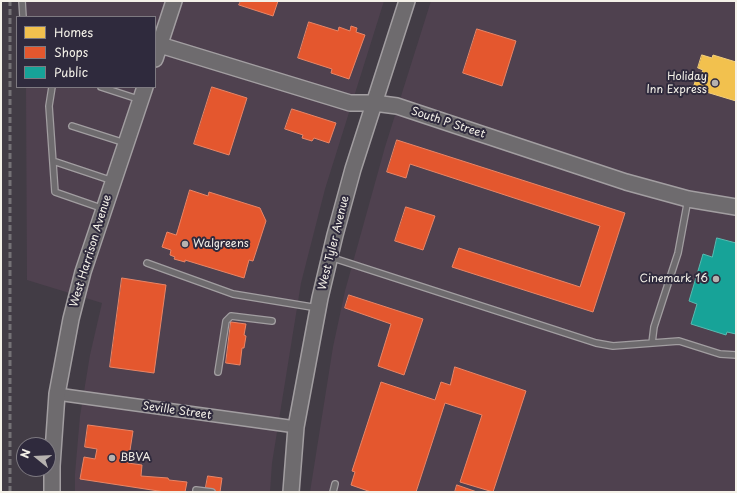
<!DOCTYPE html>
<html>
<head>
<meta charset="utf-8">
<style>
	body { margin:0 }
	#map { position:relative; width:737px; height:493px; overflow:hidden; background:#423c45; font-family:"Playpen Sans",sans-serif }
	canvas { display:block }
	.frame { position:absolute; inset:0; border:2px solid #f4f1e8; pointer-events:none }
	.legend { position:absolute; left:16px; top:16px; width:140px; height:72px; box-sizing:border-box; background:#2f2a3d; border:1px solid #7e7a81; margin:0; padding:5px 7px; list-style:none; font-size:12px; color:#f4f1e8 }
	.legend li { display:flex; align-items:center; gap:8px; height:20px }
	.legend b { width:20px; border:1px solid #7e7a81 }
	.north { position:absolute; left:16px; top:437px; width:40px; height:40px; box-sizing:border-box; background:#2f2a3d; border:1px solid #7e7a81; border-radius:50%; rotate:288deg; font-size:11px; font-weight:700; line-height:16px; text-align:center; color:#f4f1e8 }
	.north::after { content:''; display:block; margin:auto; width:14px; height:18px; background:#b6b2af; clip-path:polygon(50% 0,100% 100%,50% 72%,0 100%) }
</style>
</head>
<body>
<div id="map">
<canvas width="737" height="493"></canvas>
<div class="frame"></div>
<ul class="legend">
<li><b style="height:11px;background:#f2c14e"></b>Homes</li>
<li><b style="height:11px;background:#e4572e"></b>Shops</li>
<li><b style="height:11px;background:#17a398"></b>Public</li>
</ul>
<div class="north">N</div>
</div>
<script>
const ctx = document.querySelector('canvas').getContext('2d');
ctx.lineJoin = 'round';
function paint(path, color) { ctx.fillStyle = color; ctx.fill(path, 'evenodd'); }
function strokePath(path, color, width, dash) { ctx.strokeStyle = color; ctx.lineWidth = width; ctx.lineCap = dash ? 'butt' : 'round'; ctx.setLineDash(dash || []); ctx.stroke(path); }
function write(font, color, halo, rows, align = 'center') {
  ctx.font = font + ' "Playpen Sans",sans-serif'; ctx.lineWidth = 4; ctx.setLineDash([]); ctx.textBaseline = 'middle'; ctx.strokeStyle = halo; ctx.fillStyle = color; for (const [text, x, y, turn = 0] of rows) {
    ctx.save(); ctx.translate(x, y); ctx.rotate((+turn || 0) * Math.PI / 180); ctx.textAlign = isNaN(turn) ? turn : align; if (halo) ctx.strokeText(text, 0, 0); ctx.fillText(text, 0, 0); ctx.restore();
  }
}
const built = new Path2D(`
	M26 1H384L325 189 301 283 272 463 270 492H75V474L80 416 90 355 102 303 27 280 26 87H155V17H26Z
	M431 1H736V492H310L333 347 345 291 385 147Z`);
const homes = new Path2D(`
	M702 55 712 58 713 55 736 62V101L693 88 697 76 700 77 703 70 698 68Z`);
const shops = new Path2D(`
	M241 1H278L273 16 239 5Z
	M309 22 338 31 339 27 350 31 351 26 357 28 356 32 365 35 349 79 331 73 332 69 298 58Z
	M477 29 516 41 502 86 463 73Z
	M212 87 247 98 229 155 194 144Z
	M292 109 336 123 329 143 314 138 312 141 302 138 303 135 285 129Z
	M397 140 625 213 593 312 452 267 459 248 580 287 600 226 410 164 406 178 387 172Z
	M190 190 208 196 209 192 260 208 266 221 253 261 249 260 244 278 185 260V262L174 259 175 257 170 255 171 250 162 247 167 232 176 235Z
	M406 207 435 216 423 250 395 241Z
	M122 278 166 285 154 373 110 367Z
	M349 295 423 319 404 375 378 366 391 324 345 308Z
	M231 322 246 324 244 335 246 336 244 348H242L240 365 226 363Z
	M455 367 526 391 493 492 460 482 482 415 445 403 416 492H371L351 485 355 472 352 471 381 382 435 400 441 382 450 385Z
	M88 425 133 431 128 463 142 465 141 476 168 478 169 480 187 482 185 492H165L80 479 84 457 95 459 97 449 85 447Z
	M208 476 222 478 220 492H205Z
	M457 485 477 492H455Z`);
const public = new Path2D(`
	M717 238 736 243V334L727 332 726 335 691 324 697 304 689 301 703 254 712 257Z`);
const lane = new Path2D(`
	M22 1 23 17
	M52 87 49 106 55 192 104 209
	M101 87 141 100
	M72 126 125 143
	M53 161 113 181
	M330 257 596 343 613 346 679 341 720 354 736 355
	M147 263 233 294 318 308
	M652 343 654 327 678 253 688 199
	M218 372 226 321 231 316 272 321
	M196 490 212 492
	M333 492 335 484`);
const street = new Path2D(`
	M57 394 296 427`);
const secondary = new Path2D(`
	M160 45 350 103H374L397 106 626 182 688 199 736 207
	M155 59 174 1
	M52 492V466L57 394 71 319 83 272 145 87
	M291 492 296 427 320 298 335 235 353 169 407 1`);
const rail = new Path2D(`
	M10 492V1`);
const markers = [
	[715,83,4,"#b6b2af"],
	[185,244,4,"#b6b2af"],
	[716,279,4,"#b6b2af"],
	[112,458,4,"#b6b2af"]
];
const poiNames = [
	["Holiday",707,77],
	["Inn Express",707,90],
	["Walgreens",193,244,"left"],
	["Cinemark 16",708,279],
	["BBVA",120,458,"left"]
];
const streetNames = [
	["South P Street",448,123,18],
	["West Tyler Avenue",334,243,-76],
	["West Harrison Avenue",91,251,-73],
	["Seville Street",177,411,8]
];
paint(built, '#4f414f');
paint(homes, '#f2c14e');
strokePath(homes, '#f3cf7c', 1);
paint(shops, '#e4572e');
strokePath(shops, '#e98566', 1);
paint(public, '#17a398');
strokePath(public, '#59bab0', 1);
strokePath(lane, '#a29ea1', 8);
strokePath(street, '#a29ea1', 14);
strokePath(secondary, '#a29ea1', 18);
strokePath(lane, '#6e6b6e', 5.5);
strokePath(street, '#6e6b6e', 11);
strokePath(secondary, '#6e6b6e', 15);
strokePath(rail, '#757276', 3, [6, 3]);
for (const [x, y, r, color] of markers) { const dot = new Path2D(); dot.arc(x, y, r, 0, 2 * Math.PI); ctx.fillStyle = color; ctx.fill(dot); strokePath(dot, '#2f2a3d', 1.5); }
write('11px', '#f4f1e8', '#2f2a3d', poiNames, 'right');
write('11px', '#f4f1e8', '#2f2a3d', streetNames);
</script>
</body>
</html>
